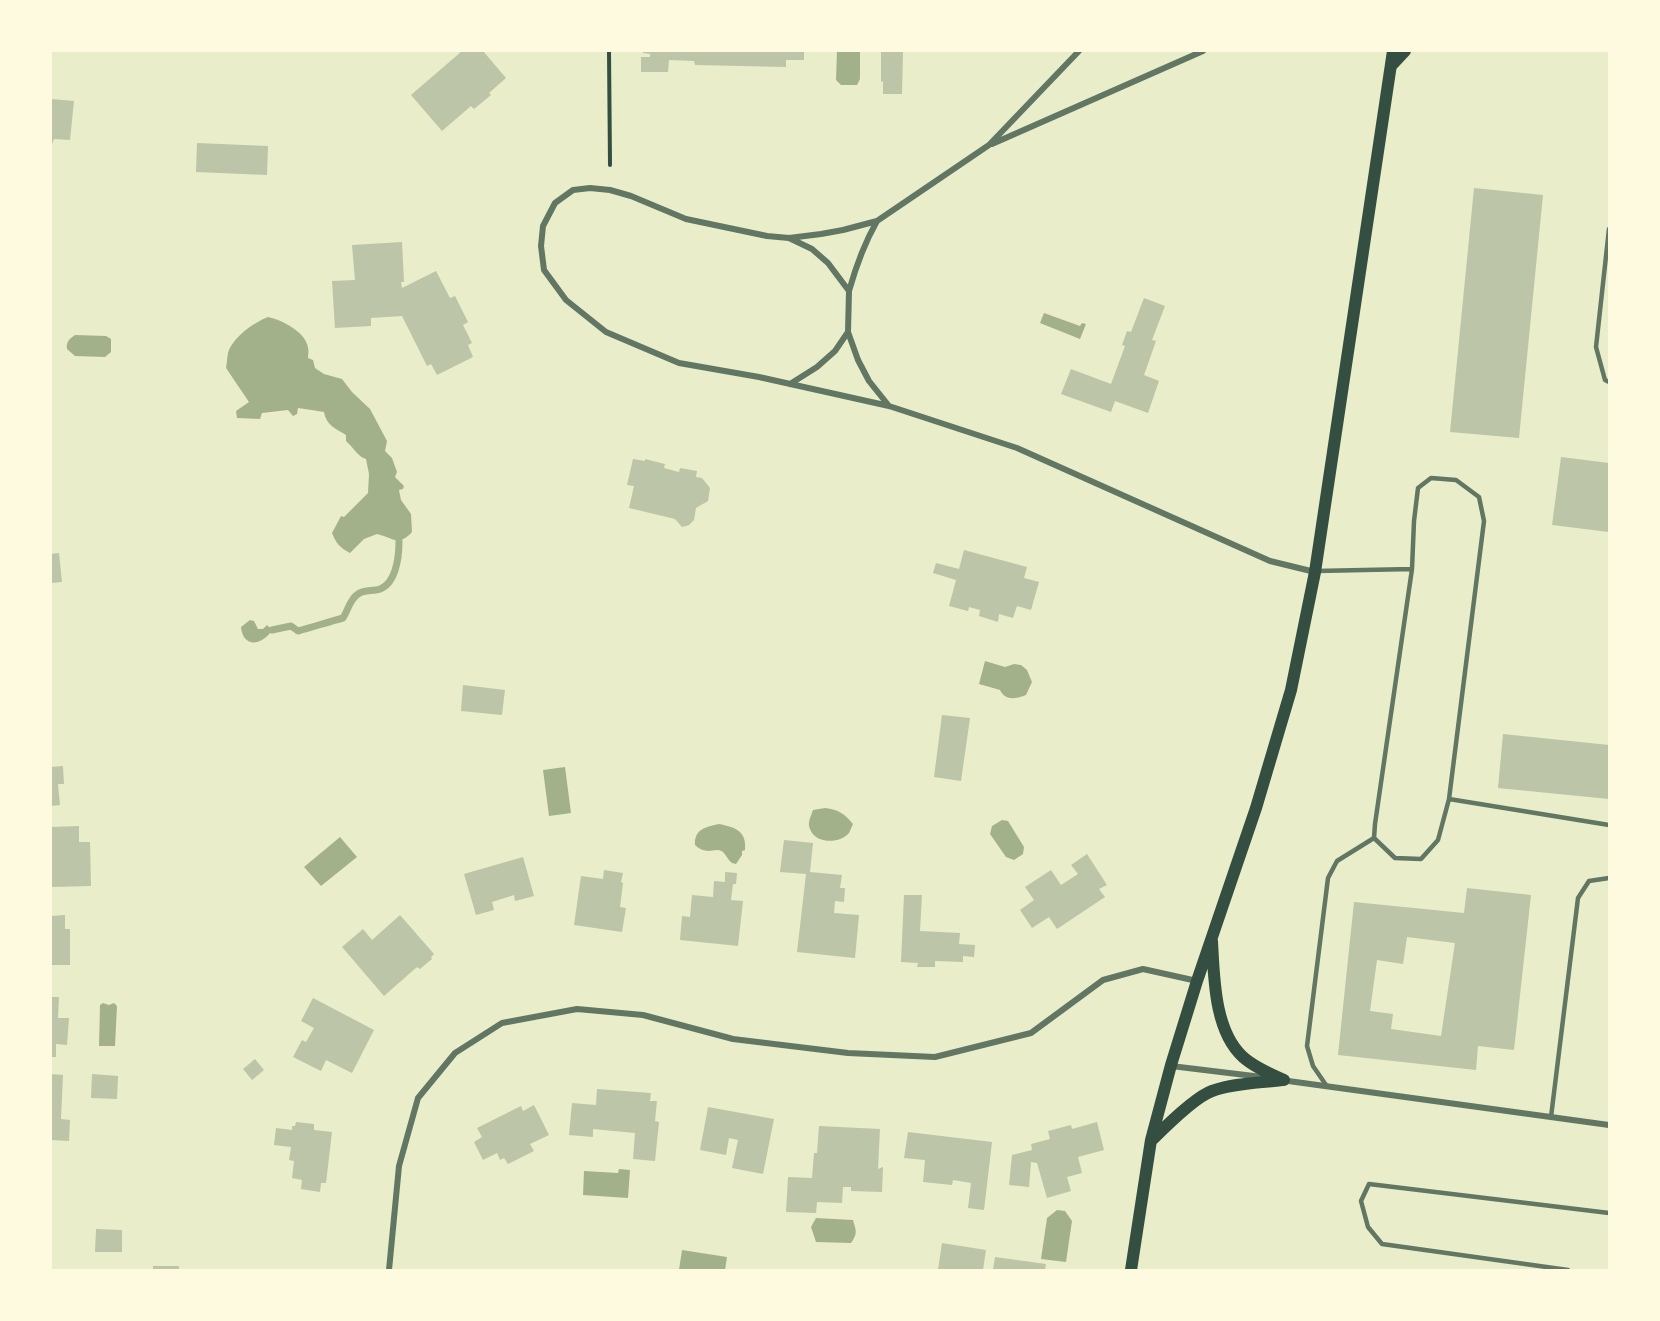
<!DOCTYPE html>
<html>
<head>
<meta charset="utf-8">
<style>
	body { margin:0 }
	#map { position:relative; width:1660px; height:1321px; overflow:hidden; background:#e9edc9; font-family:"Source Serif 4",serif }
	canvas { display:block }
	.frame { position:absolute; inset:0; border:52px solid #fefae0; pointer-events:none }
</style>
</head>
<body>
<div id="map">
<canvas width="1660" height="1321"></canvas>
<div class="frame"></div>
</div>
<script>
const ctx = document.querySelector('canvas').getContext('2d');
ctx.lineJoin = 'round';
function paint(path, color) { ctx.fillStyle = color; ctx.fill(path, 'evenodd'); }
function strokePath(path, color, width, dash) { ctx.strokeStyle = color; ctx.lineWidth = width; ctx.lineCap = dash ? 'butt' : 'round'; ctx.setLineDash(dash || []); ctx.stroke(path); }
const water = new Path2D(`
	M837 51H860V79L857 85H841L836 80Z
	M1044 313 1080 326 1082 323 1086 324 1080 339 1040 323Z
	M268 317C282 320 306 332 308 348 309 351 308 355 308 358L313 360 315 368 324 374 342 379 352 392 370 409 387 441 385 451 392 458 397 472 395 477 404 486 403 489 399 490 401 500 411 514 412 532C398 547 394 538 377 534L364 539 350 553C340 548 336 543 332 533L341 516 344 517 368 493 369 474 366 459C357 456 354 448 346 441V435C336 429 326 425 324 412L298 408 297 414 293 416 288 410 262 413 260 419 237 418 236 411 249 402 226 368C227 363 227 358 228 353 233 337 253 323 268 317Z
	M75 335 106 336 111 339V352L105 357 75 356 67 349C66 342 69 339 75 335Z
	M250 620 254 621 258 629H263L267 625 272 630C263 645 243 649 241 627Z
	M985 661 1005 667 1014 664 1021 665 1027 670 1032 682 1026 695C1016 699 1005 701 1000 690L979 684Z
	M565 767 571 813 549 816 543 770Z
	M825 808C839 810 844 813 853 824 852 826 850 831 849 833 840 844 815 844 810 829 807 823 811 816 813 810Z
	M1002 820 1008 821 1024 847 1023 854 1014 860 1006 857 990 834 992 826Z
	M719 824C735 827 747 831 745 850L742 851V855L736 864 732 863C728 860 726 855 723 852 715 846 708 857 695 845 694 829 706 827 719 824Z
	M340 837 357 857 321 886 304 867Z
	M103 1003 109 1005 114 1003 117 1006 115 1046H99L100 1005Z
	M619 1169 630 1170 628 1198 583 1195 584 1171 618 1173Z
	M1057 1210 1065 1211 1072 1221 1066 1262 1041 1259 1047 1218Z
	M816 1218 853 1220C856 1231 858 1233 851 1243L816 1242 811 1227Z
	M682 1250 727 1257 725 1270H679Z`);
const stream = new Path2D(`
	M272 630 291 626 298 631C313 627 328 622 343 618 348 610 350 599 358 594 364 590 369 591 376 590 396 587 399 557 399 541`);
const building = new Path2D(`
	M462 51H483L506 78 489 93 491 95 474 109 471 106 442 131 411 95Z
	M643 51H804V60H786V67L695 65 694 61 669 60 668 72H641V57H650V54L643 53Z
	M881 51H903L902 94H883V81L881 82Z
	M51 99 74 101 70 140 54 139 51 147Z
	M197 143 268 146 267 175 196 172Z
	M1474 188 1543 195 1519 438 1450 432Z
	M402 242 404 282H401L402 288 436 271 450 298 455 296 468 322 463 325 472 343 468 345 473 357 437 375 431 364 427 366 402 316 371 318V326L335 328 332 281 355 280 352 245Z
	M1144 298 1165 306 1152 340 1156 341 1144 375 1159 381 1148 413 1115 401 1111 412 1061 394 1071 369 1111 384 1125 346 1122 345 1127 331 1131 332Z
	M1561 457 1609 463V532L1552 525Z
	M633 459 645 461V459L665 464 664 468 679 472 680 468 697 471 696 477 702 478 710 488 708 501 696 508 694 520 689 525 682 527 675 519 629 508 634 486 627 485Z
	M964 550 1027 567 1024 578 1039 582 1031 610 1017 606 1013 618 999 614 998 622 979 616 980 610 969 607 968 611 949 606 956 580 933 573 936 563 959 569Z
	M59 553 62 582 51 583V554Z
	M463 685 505 690 502 715 461 711Z
	M942 715 970 718 961 781 934 777Z
	M1503 734 1609 745V799L1498 788Z
	M63 766 64 784H58L60 805 51 806V767Z
	M79 826V842H90L91 886 51 887V827Z
	M784 840 813 843 810 872 842 875 840 888H845L844 902 835 901 834 913 859 915 855 958 797 952 806 874 780 872Z
	M1087 854 1107 885 1099 889 1105 897 1057 929 1049 917 1032 928 1020 910 1034 900 1025 887 1051 870 1061 885 1078 874 1071 865Z
	M523 857 534 896 515 901 514 895 492 902 494 910 476 915 464 874Z
	M604 870 623 873 621 882 623 883 620 907 626 908 622 932 574 925 581 876 603 879Z
	M725 872 737 873 736 884H733L731 900 743 901 738 946 680 940 682 916 690 917 692 895 713 897 714 881 725 882Z
	M1467 888 1531 895 1514 1050 1478 1046 1476 1070 1338 1055 1354 902 1464 913ZM1407 937 1455 943 1441 1036 1391 1029 1393 1014 1370 1011 1377 960 1403 964Z
	M904 895H922L920 931 960 933 959 944 975 945 974 957 963 956V962L935 961V967H917L918 963 901 962Z
	M65 915V929H70V965H51V916Z
	M400 915 434 954 431 957 432 959 420 969 417 967 384 996 342 947 363 929 372 940Z
	M51 997H59L58 1018H69L67 1045 56 1044V1057H51Z
	M313 998 374 1030 352 1073 326 1060 321 1071 293 1057 302 1040 306 1042 314 1028 301 1021Z
	M255 1059 264 1070 252 1080 243 1069Z
	M51 1074 63 1075 61 1119 70 1120 69 1141 51 1140Z
	M92 1074 118 1076 117 1099 91 1098Z
	M597 1089 651 1093 650 1101H657L655 1121 659 1122 655 1161 633 1159 635 1133 593 1129V1137L569 1135 572 1103 596 1105Z
	M534 1105 549 1135 530 1144 534 1151 508 1164 504 1158 500 1160 497 1153 483 1160 474 1142 482 1137 477 1128 521 1106 523 1111Z
	M708 1107 774 1119 763 1174 732 1168 738 1140 729 1138 726 1155 700 1150Z
	M296 1122 314 1124V1130L332 1132 326 1183H321L320 1192 301 1189 302 1180 292 1178 294 1161 289 1160 291 1147 274 1145 276 1128 292 1130V1126H295Z
	M1097 1122 1104 1150 1078 1157 1082 1173 1067 1177 1071 1191 1047 1198 1037 1163 1031 1162 1029 1187 1009 1185 1012 1155 1032 1150 1031 1144 1050 1139 1048 1131 1071 1125 1072 1129Z
	M819 1126 880 1129 878 1169 883 1167 882 1192 851 1191V1187H843L842 1203 817 1202 816 1213 786 1212 788 1177 812 1178 814 1153H817Z
	M908 1132 992 1142 984 1210 968 1208 971 1183 953 1180 952 1185 923 1182 925 1160 904 1158Z
	M96 1229 122 1230V1252H95Z
	M942 1243 986 1250 983 1270H938Z
	M995 1257 1046 1264 1045 1270H993Z
	M153 1266H179V1270H153Z`);
const path = new Path2D(`
	M609 51 610 165`);
const service = new Path2D(`
	M1609 229 1596 347 1605 380 1609 382
	M1431 478 1456 480 1479 497 1484 521 1449 799 1438 840 1421 859 1395 858 1374 838 1375 824 1412 569 1414 521 1418 488Z
	M1316 571 1412 569
	M1449 799 1609 825
	M1326 1085 1313 1066 1307 1046 1328 878 1337 861 1374 838
	M1551 1117 1578 898 1589 881 1609 878
	M1568 1270 1382 1244 1368 1227 1361 1201 1369 1184 1609 1213`);
const minor = new Path2D(`
	M1079 51 989 145 877 221 843 230 821 234 789 238 767 236 686 219 631 196 610 190 590 188 573 190 555 203 543 226 541 246 544 270 566 300 606 332 679 363 759 377 889 406 1017 448 1270 561 1315 572
	M992 144 1203 51
	M789 238 812 249 828 263 849 291 848 332 835 351 817 367 790 384
	M849 291C856 266 864 244 877 221
	M848 332 858 360 869 381 889 406
	M1171 1066 1262 1077
	M1281 1080 1609 1125
	M389 1270 399 1166 418 1098 455 1053 502 1023 577 1009 643 1015 733 1039 848 1053 935 1057 1031 1033 1103 980 1143 969 1197 981`);
const secondary = new Path2D(`
	M1391 66 1405 51
	M1212 941C1214 976 1214 1031 1243 1057 1254 1067 1270 1074 1284 1080
	M1153 1139C1166 1126 1195 1097 1212 1091 1234 1083 1260 1083 1282 1080
	M1131 1270 1151 1140 1171 1065 1197 981 1256 808 1291 690 1315 572 1393 51`);
paint(water, '#a3b18a');
strokePath(stream, '#a3b18a', 7);
paint(building, '#bcc5a7');
strokePath(path, '#344e41', 4);
strokePath(service, '#617663', 4.5);
strokePath(minor, '#617663', 6);
strokePath(secondary, '#344e41', 12);
</script>
</body>
</html>
